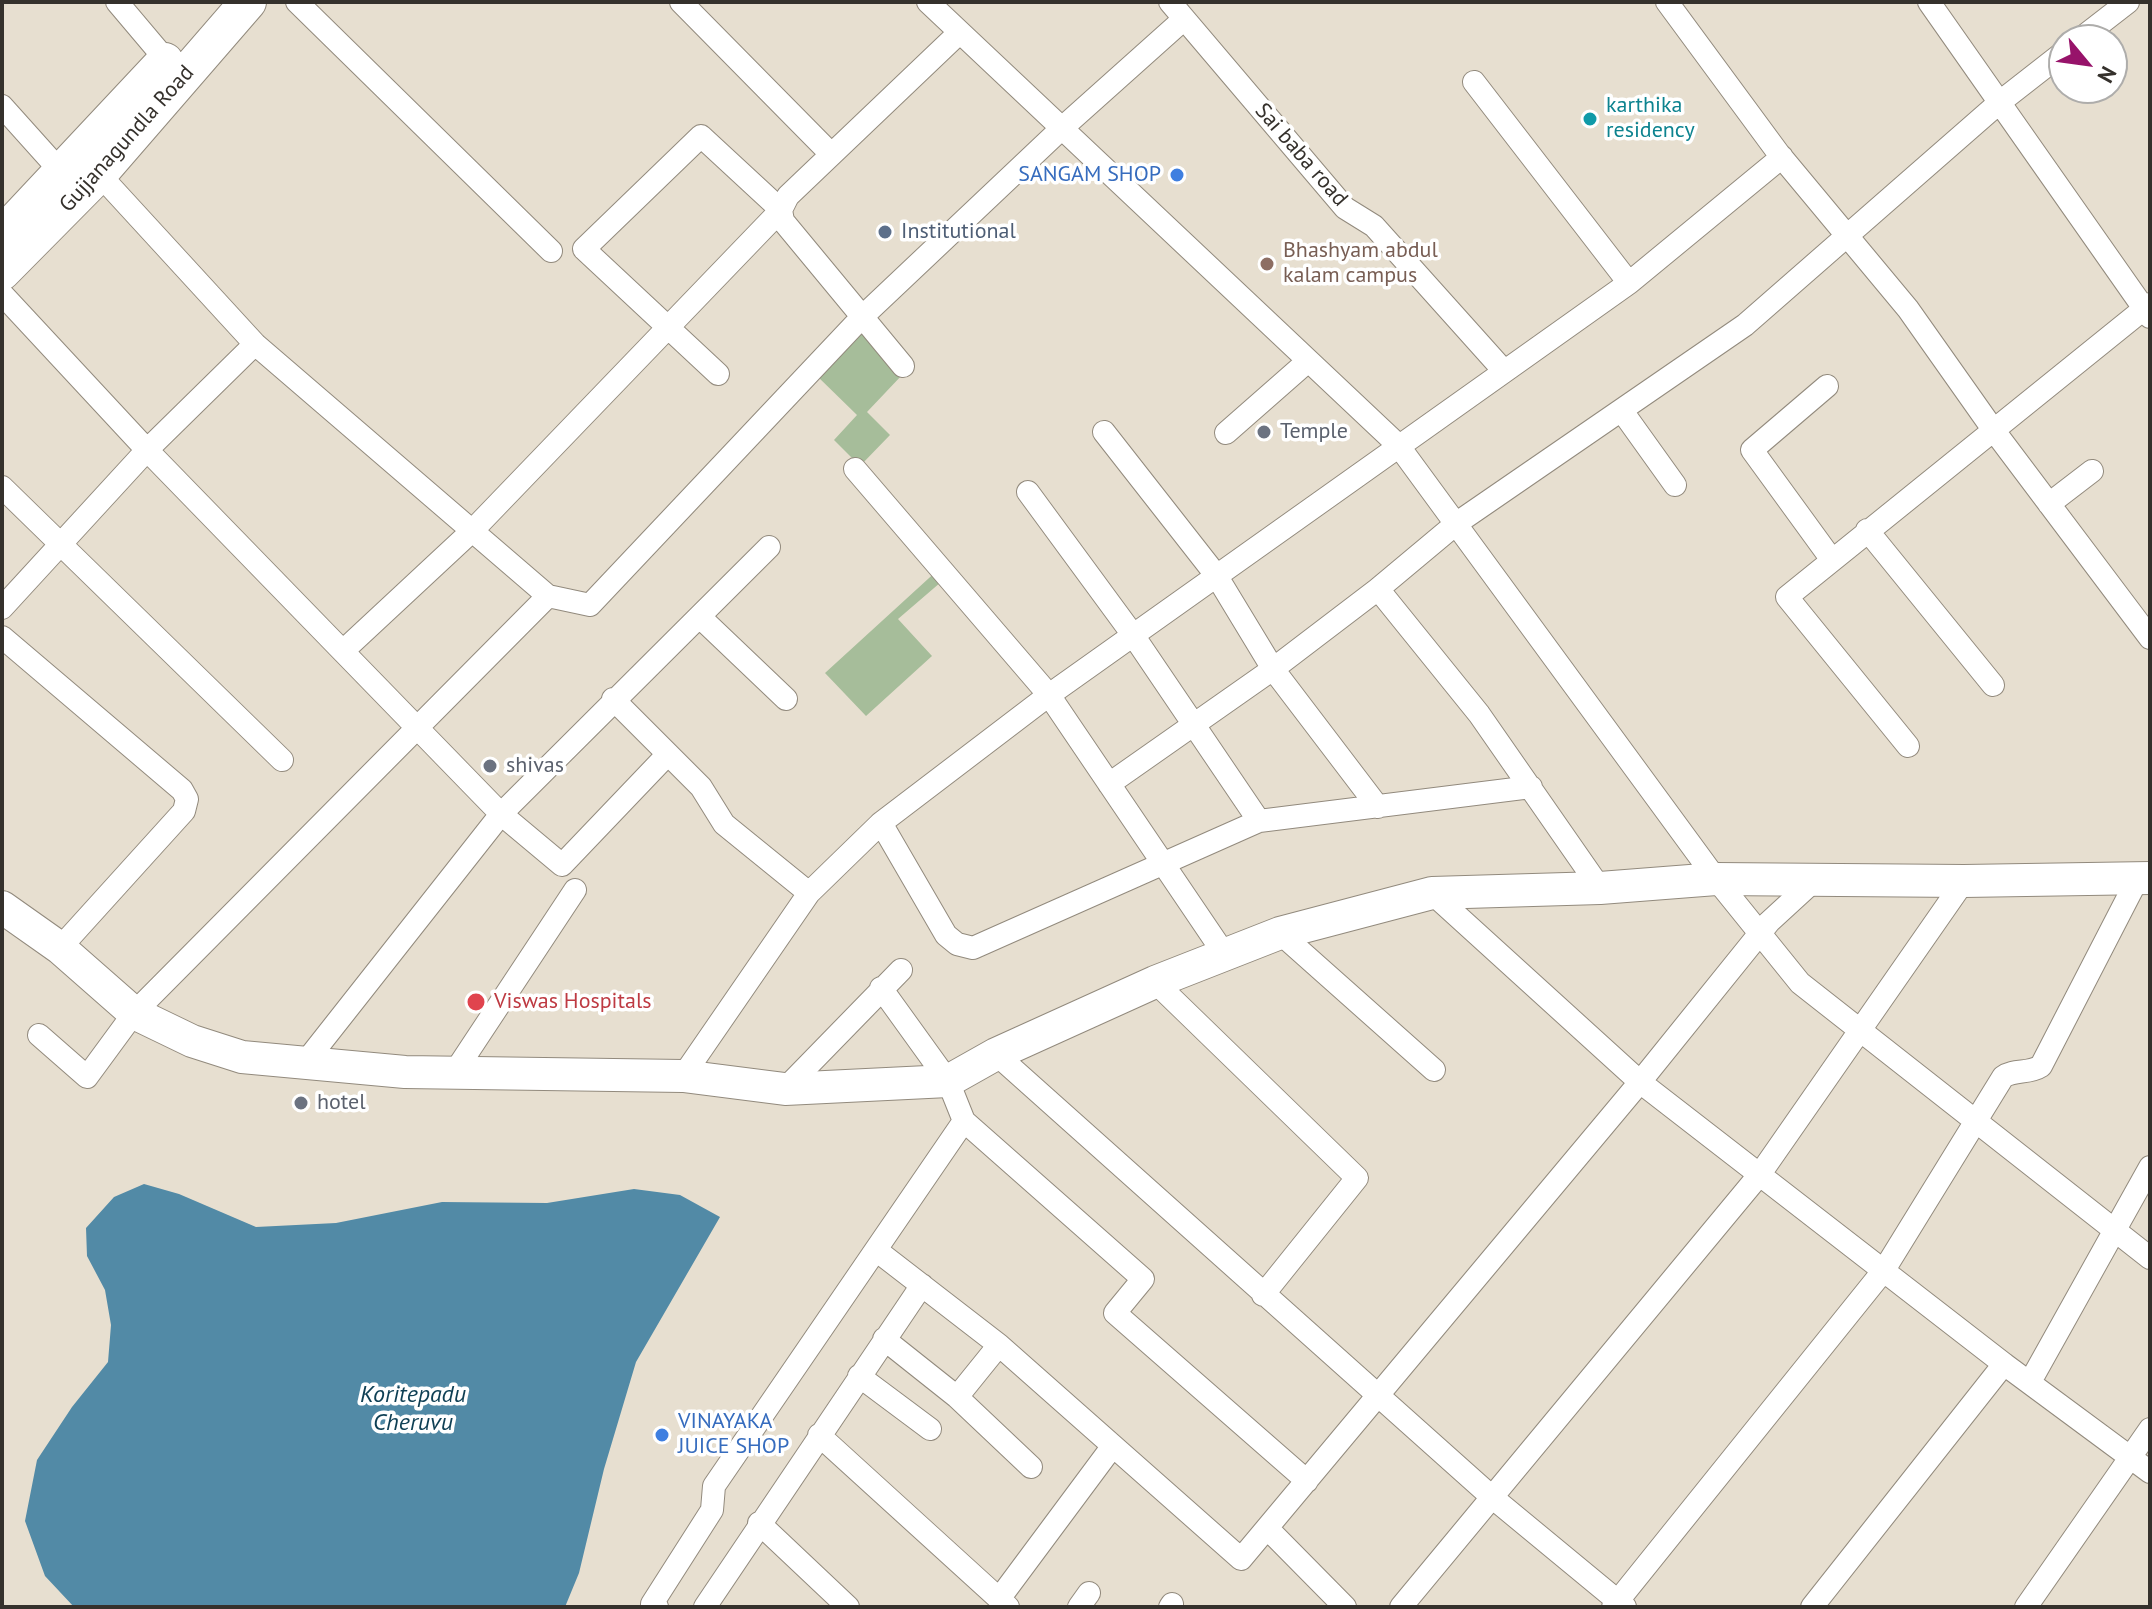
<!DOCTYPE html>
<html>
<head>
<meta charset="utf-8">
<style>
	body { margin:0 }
	#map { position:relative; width:2152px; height:1609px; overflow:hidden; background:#e7dfd0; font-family:"PT Sans",sans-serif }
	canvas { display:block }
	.frame { position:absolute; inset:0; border:4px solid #35312c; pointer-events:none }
	.north { position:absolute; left:2048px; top:24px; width:80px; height:80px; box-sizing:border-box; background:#fff; border:2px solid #aeadab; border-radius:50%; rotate:119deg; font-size:22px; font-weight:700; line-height:32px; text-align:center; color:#35312c }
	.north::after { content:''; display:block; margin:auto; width:28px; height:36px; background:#97136a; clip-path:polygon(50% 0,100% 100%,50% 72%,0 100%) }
</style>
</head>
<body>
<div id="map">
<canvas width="2152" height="1609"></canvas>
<div class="frame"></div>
<div class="north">N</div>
</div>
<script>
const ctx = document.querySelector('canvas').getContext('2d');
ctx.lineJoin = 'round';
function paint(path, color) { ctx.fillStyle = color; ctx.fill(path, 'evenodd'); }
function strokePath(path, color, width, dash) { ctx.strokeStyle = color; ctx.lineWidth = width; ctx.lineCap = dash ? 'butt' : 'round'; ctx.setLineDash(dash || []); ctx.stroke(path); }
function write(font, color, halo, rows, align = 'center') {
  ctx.font = font + ' "PT Sans",sans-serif'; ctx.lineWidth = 7; ctx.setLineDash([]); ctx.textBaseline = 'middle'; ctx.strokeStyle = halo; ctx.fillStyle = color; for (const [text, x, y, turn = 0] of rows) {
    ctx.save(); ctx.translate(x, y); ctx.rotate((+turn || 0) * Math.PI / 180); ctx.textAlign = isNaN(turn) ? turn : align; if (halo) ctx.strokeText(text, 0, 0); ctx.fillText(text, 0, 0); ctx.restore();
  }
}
const green = new Path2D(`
	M861 330 903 374 867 412 890 435 860 466 834 440 857 415 816 375Z
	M940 568 948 576 898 619 932 656 866 716 825 673Z`);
const water = new Path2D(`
	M144 1184 179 1194 256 1227 336 1223 442 1202 547 1203 634 1189 680 1195 720 1217 636 1362 604 1469 579 1573 565 1607H74L45 1576 25 1521 37 1460 72 1407 108 1362 111 1325 105 1290 87 1256 86 1228 114 1197Z`);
const street = new Path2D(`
	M117 2 166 60
	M297 2 551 251
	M681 2 830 153
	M928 2 1398 445 1716 879 1800 983 2150 1258
	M1170 2 1345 208 1374 226 1504 371
	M1667 2 1779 154 1908 309 1992 428 2150 638
	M1929 2 2150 317
	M2079 40 2128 2
	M1474 82 1629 283
	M2 106 63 174
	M2 294 147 450 501 814 304 1064
	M903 366 783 221 781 210 788 196 959 33
	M1827 386 1752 450 1832 560
	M1622 411 1675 485
	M1104 432 1216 575 1273 669 1378 807
	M1226 433 1308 361
	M855 469 1049 695 1225 955
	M2 487 282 760
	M1028 492 1133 635 1259 821
	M2049 504 2092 471
	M1867 530 1993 685
	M548 596 590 605 861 318 1061 129 1184 19
	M2 608 147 450 255 344
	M701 618 786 699
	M2 637 182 790 187 799 184 811 60 948
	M343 651 473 530 781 210 701 136 584 249 718 374
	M613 699 701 787 724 824 809 893
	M1908 746 1787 597 2150 304
	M668 754 562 865 501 814 769 547
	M1109 784 1273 669 1378 589
	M881 823 946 935 957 944 973 948 1259 821 1531 787
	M1600 888 1479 714 1378 589 1457 523 1745 325 2000 102 2064 52
	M1432 893 1640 1082 2004 1364 2150 1472
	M1280 933 1434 1070
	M1155 982 1357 1178 1263 1295
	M39 1035 87 1077 134 1013 548 596 255 344 99 174
	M996 1054 1493 1498 1625 1607
	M454 1073 575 890
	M683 1076 809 893 881 823 1049 695 1629 283 1782 157
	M785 1089 901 970
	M964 1121 1143 1279 1115 1313 1307 1481
	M876 1250 999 1345 1241 1559 1640 1082 1769 922 1817 878
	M884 1339 957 1397
	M999 1345 957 1397 1031 1467
	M859 1376 930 1429
	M2030 1382 2150 1167
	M819 1435 1008 1607
	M759 1523 848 1607
	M1267 1528 1345 1607
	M999 1599 1112 1447
	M657 1607 652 1604 712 1510 714 1486 964 1121 948 1081 881 988
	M705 1607 922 1285
	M1079 1607 1089 1593
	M1170 1607 1172 1604
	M1401 1607 1760 1174 1964 881
	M1613 1607 1884 1270 2003 1077C2014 1069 2029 1074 2041 1066L2138 878
	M1812 1607 2004 1364
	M2026 1607 2150 1429`);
const secondary = new Path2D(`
	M2 907 60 948 134 1013 192 1041 242 1057 405 1072 683 1076 785 1089 948 1081 996 1054 1155 982 1280 933 1432 893 1600 888 1716 879 1964 881 2150 878`);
const primary = new Path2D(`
	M2 235 165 61
	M2 272 99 174 248 2`);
const markers = [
	[1590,119,8,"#0f9aa8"],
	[1177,175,8,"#3f7fe0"],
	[885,232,8,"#5c6f8a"],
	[1267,264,8,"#8d6e63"],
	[1264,432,8,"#6b7280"],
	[490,766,8,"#6b7280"],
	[476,1002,10,"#e0444e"],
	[301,1103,8,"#6b7280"],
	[662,1435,8,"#3f7fe0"]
];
const cultureNames = [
	["karthika",1606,106],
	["residency",1606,131]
];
const streetNames = [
	["Gujjanagundla Road",127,139,-48],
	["Sai baba road",1301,155,49]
];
const shopNames = [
	["SANGAM SHOP",1161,175],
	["VINAYAKA",678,1422,"left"],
	["JUICE SHOP",678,1447,"left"]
];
const serviceNames = [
	["Institutional",901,232]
];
const educationNames = [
	["Bhashyam abdul",1283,251],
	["kalam campus",1283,276]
];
const worshipNames = [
	["Temple",1280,432],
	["shivas",506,766],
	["hotel",317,1103]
];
const healthNames = [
	["Viswas Hospitals",494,1002]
];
const waterNames = [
	["Koritepadu",413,1395],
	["Cheruvu",413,1423]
];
paint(green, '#a6bd9a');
paint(water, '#528aa6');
strokePath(street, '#928a7d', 24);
strokePath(secondary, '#928a7d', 34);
strokePath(primary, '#928a7d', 38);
strokePath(street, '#fff', 22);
strokePath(secondary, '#fff', 32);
strokePath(primary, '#fff', 36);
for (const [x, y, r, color] of markers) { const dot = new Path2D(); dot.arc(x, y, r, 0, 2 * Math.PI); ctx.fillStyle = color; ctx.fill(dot); strokePath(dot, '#fff', 3); }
write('22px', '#0d838f', '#fff', cultureNames, 'left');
write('22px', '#35312c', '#fff', streetNames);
write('22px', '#366cbe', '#fff', shopNames, 'right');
write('22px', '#4e5e75', '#fff', serviceNames, 'left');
write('22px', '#785e54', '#fff', educationNames, 'left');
write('22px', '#5b616d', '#fff', worshipNames, 'left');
write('22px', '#be3a42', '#fff', healthNames, 'left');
write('italic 24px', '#0e3f54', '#fff', waterNames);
</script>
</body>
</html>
